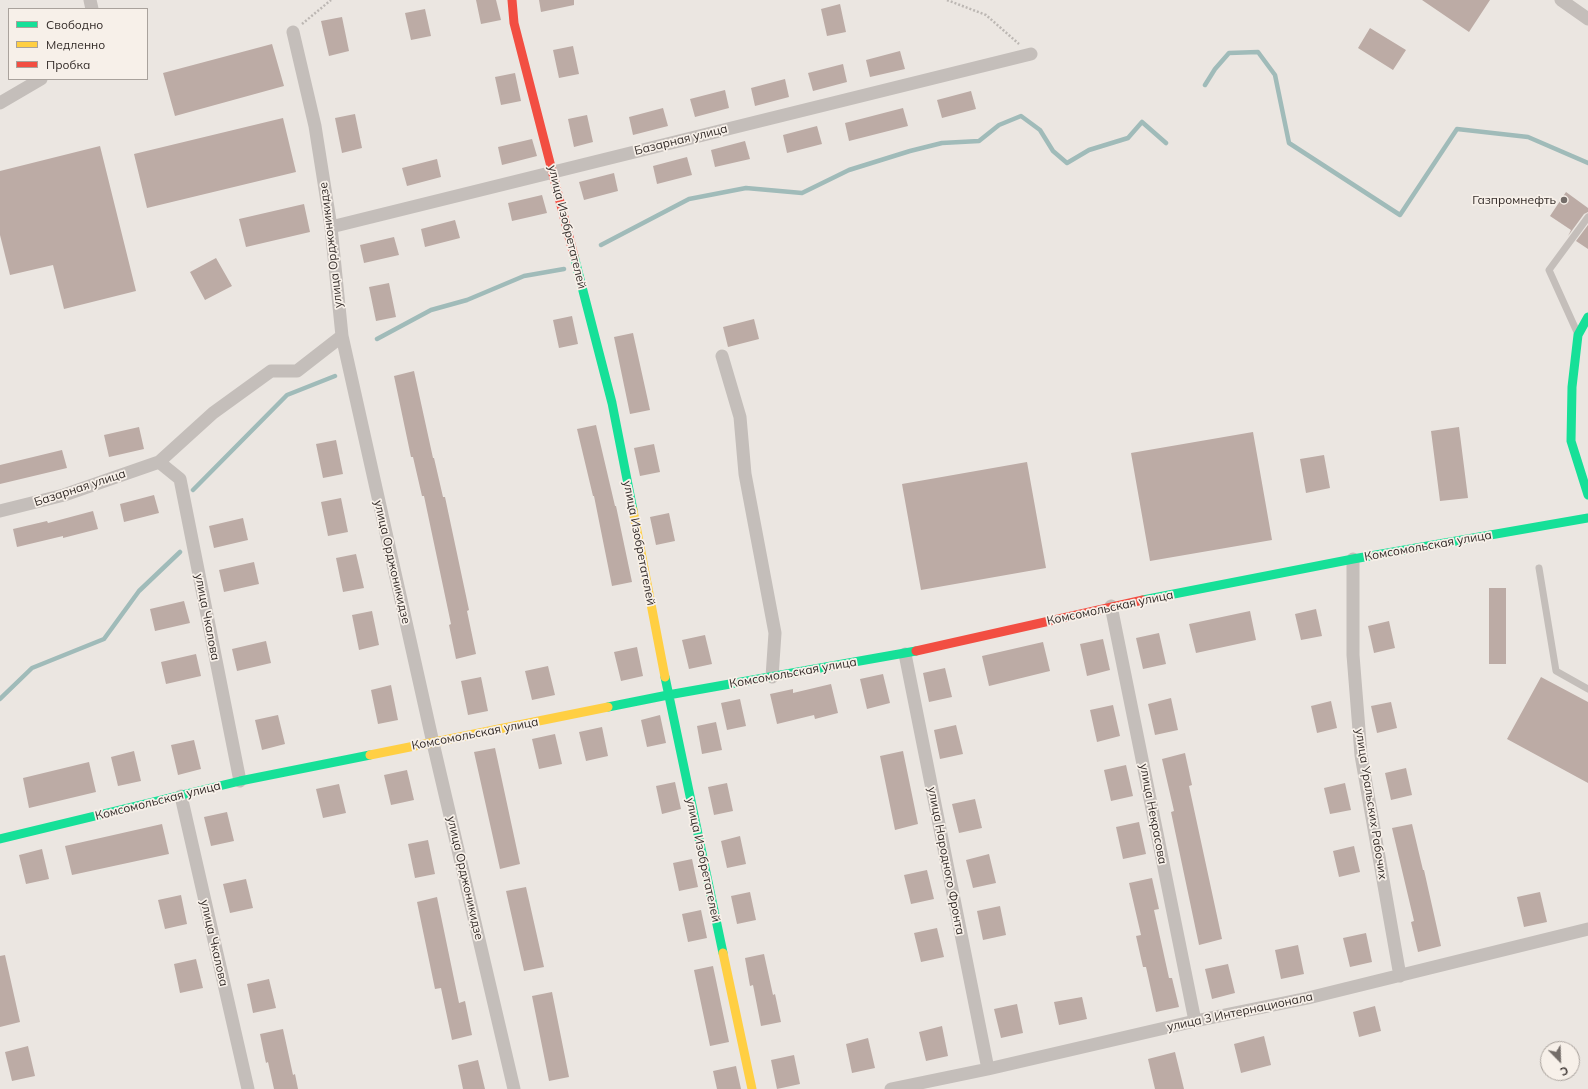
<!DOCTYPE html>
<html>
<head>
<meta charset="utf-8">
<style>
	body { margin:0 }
	#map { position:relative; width:1588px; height:1089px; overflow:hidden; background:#ebe6e1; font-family:Mulish,sans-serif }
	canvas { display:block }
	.legend { position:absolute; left:8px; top:8px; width:140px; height:72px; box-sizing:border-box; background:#f7f0e9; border:1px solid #a9a29c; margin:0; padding:5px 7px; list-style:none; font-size:12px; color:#342c29 }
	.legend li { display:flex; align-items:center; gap:8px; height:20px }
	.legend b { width:20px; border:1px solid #a9a29c }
	.north { position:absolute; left:1540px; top:1041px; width:40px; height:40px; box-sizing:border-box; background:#f7f0e9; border:1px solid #a9a29c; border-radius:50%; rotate:157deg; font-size:11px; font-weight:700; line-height:16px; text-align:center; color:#342c29 }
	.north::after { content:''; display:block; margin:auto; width:14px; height:18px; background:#746d69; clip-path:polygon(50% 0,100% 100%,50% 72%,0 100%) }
</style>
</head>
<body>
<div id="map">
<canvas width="1588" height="1089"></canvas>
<ul class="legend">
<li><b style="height:5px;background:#16e098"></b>Свободно</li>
<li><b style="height:5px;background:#ffcf43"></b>Медленно</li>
<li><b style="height:5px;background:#f24e42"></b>Пробка</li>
</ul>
<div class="north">С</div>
</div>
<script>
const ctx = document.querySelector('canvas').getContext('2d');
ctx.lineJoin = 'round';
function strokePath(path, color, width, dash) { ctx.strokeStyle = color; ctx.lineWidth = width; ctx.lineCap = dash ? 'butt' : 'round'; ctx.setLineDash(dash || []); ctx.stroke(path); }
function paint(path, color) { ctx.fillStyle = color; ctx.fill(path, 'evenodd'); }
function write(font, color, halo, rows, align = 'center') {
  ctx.font = font + ' Mulish,sans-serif'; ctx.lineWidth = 3.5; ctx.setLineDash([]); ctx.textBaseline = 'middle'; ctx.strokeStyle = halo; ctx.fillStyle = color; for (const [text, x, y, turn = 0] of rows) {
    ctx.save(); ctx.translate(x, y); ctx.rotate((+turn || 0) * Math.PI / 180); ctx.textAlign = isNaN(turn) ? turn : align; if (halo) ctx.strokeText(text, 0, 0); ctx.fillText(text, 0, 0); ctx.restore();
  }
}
const stream = new Path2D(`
	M1205 85 1215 69 1229 53 1258 52 1275 75 1289 143 1400 215 1457 129 1528 137 1588 163
	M601 245 689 199 746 188 802 193 849 170 910 151 942 143 979 141 999 125 1021 116 1040 130 1053 151 1067 163 1089 150 1128 138 1142 122 1166 143
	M377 339 431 310 467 300 524 276 564 269
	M193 490 287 395 335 376
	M0 699 32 668 104 639 139 591 180 552`);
const building = new Path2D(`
	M476 0H496L501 20 481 24Z
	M539 0H574V5L541 12Z
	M1422 0H1490L1469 32Z
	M840 4 846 32 827 36 821 9Z
	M425 9 431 36 411 40 405 13Z
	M342 17 349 51 329 56 321 21Z
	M1370 28 1406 50 1393 70 1358 48Z
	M272 44 284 86 175 116 163 73Z
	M573 46 579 74 559 78 553 50Z
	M900 51 905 69 870 77 866 60Z
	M843 64 847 82 813 91 808 73Z
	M515 73 521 101 501 105 495 77Z
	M785 79 789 97 755 106 751 88Z
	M725 90 729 108 695 117 690 99Z
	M971 91 976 109 942 118 937 100Z
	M663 108 668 126 633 135 629 117Z
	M903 108 908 126 849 141 845 123Z
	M355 114 362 148 342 153 335 118Z
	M587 115 593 142 574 147 568 119Z
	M283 118 296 172 147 208 134 154Z
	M817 126 822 144 787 153 783 135Z
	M532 139 537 156 502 165 498 147Z
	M745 141 750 159 715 167 711 150Z
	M100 146 136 291 64 309 53 265 10 275 0 235V171Z
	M687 157 692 175 657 184 653 166Z
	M437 159 441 177 407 186 402 168Z
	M614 173 618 191 584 200 579 182Z
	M1566 192 1588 208V212L1584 214 1568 236 1571 230 1550 216Z
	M542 195 547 213 512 221 508 203Z
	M304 204 310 232 246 247 239 219Z
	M455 220 460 238 425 247 421 229Z
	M1588 225V249L1576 241Z
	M394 237 399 255 364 263 360 245Z
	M216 258 232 286 205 300 190 272Z
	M389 283 396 317 376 321 369 287Z
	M572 316 578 344 559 348 553 320Z
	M754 319 759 339 728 347 723 327Z
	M633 333 650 410 630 414 614 337Z
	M414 371 433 458H434L443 497H445L469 610 467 611 476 654 456 659 449 625 451 624 424 496H422L413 457H411L394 376Z
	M596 425 615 506H616L632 582 612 586 594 496H593L577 429Z
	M139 427 144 449 109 457 104 435Z
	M1459 427 1468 498 1440 501 1431 431Z
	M1253 432 1272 540 1150 561 1131 453Z
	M336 440 343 474 323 478 316 444Z
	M654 444 660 472 640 476 634 448Z
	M62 450 67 468 0 484V465Z
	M1324 455 1330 488 1306 493 1300 459Z
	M1027 462 1046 568 921 590 902 484Z
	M154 495 159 513 124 522 120 504Z
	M341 498 348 532 328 536 321 502Z
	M93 511 98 529 63 538V536L17 547 13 529 47 521 48 523Z
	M669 513 675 541 656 545 650 517Z
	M243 518 248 540 214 548 209 526Z
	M356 554 364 588 343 592 336 558Z
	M254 562 259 584 224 592 219 570Z
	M1489 588H1506V664H1489Z
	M184 601 190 623 155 631 150 609Z
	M1316 609 1322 636 1301 640 1295 614Z
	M372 611 379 645 359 650 352 615Z
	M1250 611 1256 640 1196 653 1189 624Z
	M1389 621 1395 648 1374 653 1368 626Z
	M1159 633 1166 664 1143 669 1136 638Z
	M705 635 712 664 689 669 682 640Z
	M1103 639 1110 670 1087 676 1080 644Z
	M266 641 271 663 237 671 232 649Z
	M1043 642 1050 671 989 686 982 656Z
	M637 647 643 676 621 681 614 652Z
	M196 654 201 676 166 684 161 662Z
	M548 666 555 695 532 700 525 671Z
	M945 668 952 697 929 702 923 673Z
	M883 674 890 703 867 709 860 679Z
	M481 677 488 711 468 715 461 681Z
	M1541 677 1588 702V783L1507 739Z
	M831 684 838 713 815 719 814 715 777 724 770 694 793 689V693Z
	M391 685 398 720 378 724 371 690Z
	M1171 698 1178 730 1155 735 1148 704Z
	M740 699 746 726 727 730 721 703Z
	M1331 701 1337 728 1317 733 1311 706Z
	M1391 702 1397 728 1377 733 1371 706Z
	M1113 705 1120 736 1097 742 1090 710Z
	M278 715 285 744 262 750 255 720Z
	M660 715 666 743 647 747 641 720Z
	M716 722 722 750 702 754 697 726Z
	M956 725 963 754 940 759 934 730Z
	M602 727 608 756 586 761 579 732Z
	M555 734 562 764 539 769 532 739Z
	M194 740 201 769 178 775 171 745Z
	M495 748 520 864 500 869 474 752Z
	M134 751 141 781 118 786 111 757Z
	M903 751 918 824 895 830 880 756Z
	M1185 753 1192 785 1189 786 1222 939 1199 945 1171 812 1174 811 1162 759Z
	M89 762 96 792 29 808 23 778Z
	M1126 765 1133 796 1111 801 1104 770Z
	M1406 768 1412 795 1391 800 1385 773Z
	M407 770 414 800 391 805 384 775Z
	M675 782 681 809 662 814 656 786Z
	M727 783 733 811 714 815 708 787Z
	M1345 783 1351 810 1330 814 1324 788Z
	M339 784 346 813 323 818 316 789Z
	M975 799 982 828 959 833 952 804Z
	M227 812 234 841 211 846 204 817Z
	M1139 822 1146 854 1123 859 1116 827Z
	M162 824 169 854 72 875 65 846Z
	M1412 824 1423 870H1424L1441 946 1418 952 1411 922 1414 921 1392 828Z
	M740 836 746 864 727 868 721 841Z
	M428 840 435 874 415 878 408 844Z
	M1354 846 1360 872 1339 877 1333 851Z
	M42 849 49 879 26 884 19 855Z
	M989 854 996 883 973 888 966 860Z
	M692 859 698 887 679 891 673 863Z
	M927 870 934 899 911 904 904 875Z
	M1152 878 1159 909 1154 910 1169 978H1172L1179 1007 1156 1012 1146 967H1143L1136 936 1141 935 1129 883Z
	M246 879 253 908 230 913 223 884Z
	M526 887 544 967 524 971 506 891Z
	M750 892 756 920 737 924 731 896Z
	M1540 892 1547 922 1524 927 1517 897Z
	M181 895 187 924 165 929 158 900Z
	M437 897 459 1003 465 1001 472 1035 452 1040 441 988 435 989 417 902Z
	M1000 906 1006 935 983 940 977 911Z
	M701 910 707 938 688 942 682 914Z
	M937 928 944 957 921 962 914 933Z
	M1366 933 1372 962 1350 967 1343 938Z
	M1298 945 1304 974 1281 979 1275 950Z
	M764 954 773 995 775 994 781 1022 761 1026 753 985 750 986 745 958Z
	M5 955 20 1022 0 1027V956Z
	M196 959 203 988 180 993 174 964Z
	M1228 964 1235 993 1212 999 1205 969Z
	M713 966 729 1042 710 1046 694 970Z
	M269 979 276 1008 253 1013 247 984Z
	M552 992 569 1077 549 1081 532 996Z
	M1082 997 1087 1019 1059 1025 1054 1002Z
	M1017 1004 1023 1033 1001 1038 994 1009Z
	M1375 1006 1381 1031 1359 1037 1353 1012Z
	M942 1026 948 1056 926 1061 919 1032Z
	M283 1029 293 1075 295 1074 298 1089H274L268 1062 266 1063 260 1034Z
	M1264 1036 1271 1065 1241 1073 1234 1044Z
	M868 1038 875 1068 852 1073 846 1044Z
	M28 1046 35 1076 12 1081 5 1052Z
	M1175 1052 1184 1089H1155L1148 1059Z
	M794 1055 800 1084 777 1089 771 1060Z
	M478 1060 485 1089H463L458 1065Z
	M736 1066 741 1089H717L713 1071Z`);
const path = new Path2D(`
	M947 0 986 15 1019 44
	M302 24 331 0`);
const lane = new Path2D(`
	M1577 332 1549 270 1588 217
	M1539 568 1556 671 1588 689`);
const street = new Path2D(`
	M90 0 92 9
	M1561 0 1588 19
	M293 32 315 126 331 227 342 336 433 743 514 1089
	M0 103 41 79
	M331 227 1031 54
	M722 356 740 417 745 474 775 633 772 677
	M159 462 180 479 240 781
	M0 511 64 495 159 462 213 413 271 371H297L342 336
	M1353 559V655L1361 755 1400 976
	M1111 606 1195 1021
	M905 654 988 1069
	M181 796 248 1089
	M891 1089 988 1069 1195 1021 1308 998 1588 929`);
const fast = new Path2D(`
	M574 256 612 403 633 510
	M1588 317 1578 335 1572 387 1571 441 1588 495
	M1143 600 1353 559 1588 518
	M665 677 723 953
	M608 707 668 695 916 651
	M0 839 240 781 370 755`);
const slow = new Path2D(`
	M633 510 665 677
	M370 755 608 707
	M723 953 752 1089`);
const jam = new Path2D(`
	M512 0 514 23 574 256
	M916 651 1143 600`);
const markers = [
	[1564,200,4,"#746d69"]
];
const streetNames = [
	["Базарная улица",681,140,-14],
	["улица Изобретателей",567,227,76],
	["улица Орджоникидзе",331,245,-97],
	["Базарная улица",80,488,-18],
	["улица Изобретателей",639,543,79],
	["Комсомольская улица",1428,546,-10],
	["улица Орджоникидзе",392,562,77],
	["Комсомольская улица",1110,608,-12],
	["улица Чкалова",207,617,79],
	["Комсомольская улица",793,673,-10],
	["Комсомольская улица",475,734,-11],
	["Комсомольская улица",158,801,-14],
	["улица Уральских Рабочих",1371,804,81],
	["улица Некрасова",1153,814,79],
	["улица Изобретателей",703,860,78],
	["улица Народного Фронта",946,861,79],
	["улица Орджоникидзе",465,878,77],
	["улица Чкалова",214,943,77],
	["улица 3 Интернационала",1240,1012,-12]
];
const poiNames = [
	["Газпромнефть",1556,200]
];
strokePath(stream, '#a0bbb9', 4.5);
paint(building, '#bcaba5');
strokePath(path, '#bcb7b3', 2.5, [2, 2]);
strokePath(lane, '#c4beba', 7);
strokePath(street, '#c4beba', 13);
strokePath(fast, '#16e098', 9);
strokePath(slow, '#ffcf43', 9);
strokePath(jam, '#f24e42', 9);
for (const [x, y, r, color] of markers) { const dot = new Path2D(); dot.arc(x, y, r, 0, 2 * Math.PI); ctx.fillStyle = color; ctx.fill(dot); strokePath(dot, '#f7f0e9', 1.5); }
write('12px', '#342c29', '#f7f0e9', streetNames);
write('12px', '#342c29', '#f7f0e9', poiNames, 'right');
</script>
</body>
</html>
